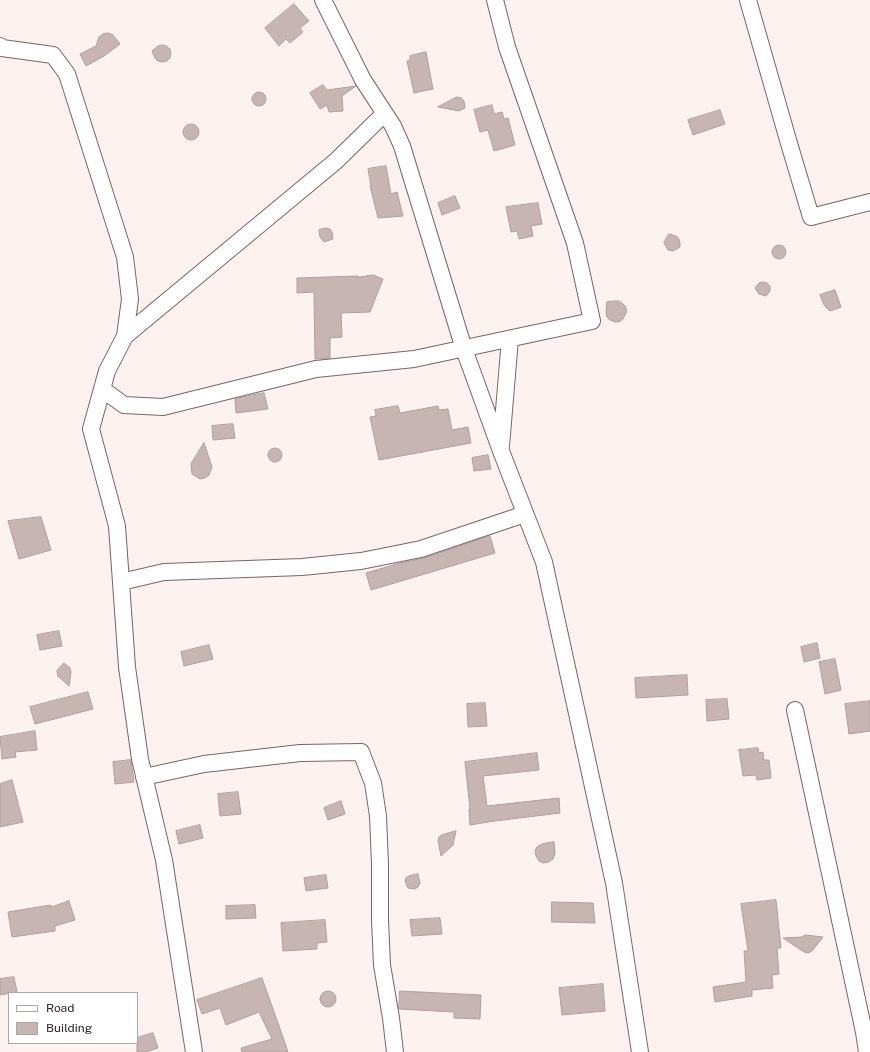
<!DOCTYPE html>
<html>
<head>
<meta charset="utf-8">
<style>
	body { margin:0 }
	#map { position:relative; width:870px; height:1052px; overflow:hidden; background:#fef2f1; font-family:"Public Sans",sans-serif }
	canvas { display:block }
	.legend { position:absolute; left:8px; top:992px; width:130px; height:52px; box-sizing:border-box; background:#fff; border:1px solid #aaa7a7; margin:0; padding:5px 7px; list-style:none; font-size:12px; color:#2a2322 }
	.legend li { display:flex; align-items:center; gap:8px; height:20px }
	.legend b { width:20px; border:1px solid #aaa7a7 }
</style>
</head>
<body>
<div id="map">
<canvas width="870" height="1052"></canvas>
<ul class="legend">
<li><b style="height:5px;background:#fff"></b>Road</li>
<li><b style="height:11px;background:#c7b5b3"></b>Building</li>
</ul>
</div>
<script>
const ctx = document.querySelector('canvas').getContext('2d');
ctx.lineJoin = 'round';
function paint(path, color) { ctx.fillStyle = color; ctx.fill(path, 'evenodd'); }
function strokePath(path, color, width, dash) { ctx.strokeStyle = color; ctx.lineWidth = width; ctx.lineCap = dash ? 'butt' : 'round'; ctx.setLineDash(dash || []); ctx.stroke(path); }
const building = new Path2D(`
	M294 4 309 21 300 28 303 32 290 43 286 39 279 46 265 28Z
	M108 33 113 35 120 44 104 56 86 66 80 54 96 46 99 37 103 34Z
	M162 45 166 46 170 49 171 53 170 58 167 61 162 62 158 61 155 58 152 51 158 46Z
	M426 52 433 89 414 93 407 61 410 60V56Z
	M323 85 327 90 356 86 342 96 343 111 329 112 327 105 320 109 310 93Z
	M252 99a7 7 0 1 1 14 0a7 7 0 1 1-14 0Z
	M457 97 461 98 464 101 465 108 459 111 438 107Z
	M492 105 494 114 502 112 504 119 508 118 515 145 494 151 488 130 480 132 474 110Z
	M720 110 725 124 693 135 688 120Z
	M183 132a8 8 0 1 1 16 0a8 8 0 1 1-16 0Z
	M386 166 391 194 397 192 403 216 378 218 370 186H371L368 169Z
	M455 196 460 208 442 215 438 203Z
	M538 203 542 224 531 226 533 236 519 239 517 231 511 232 506 207Z
	M326 228 330 229 332 232 333 239 324 242 320 237 319 230Z
	M669 234 676 236 679 239 680 243V247L673 251 668 250 664 243Z
	M772 252a7 7 0 1 1 14 0a7 7 0 1 1-14 0Z
	M373 275 383 279 370 312 341 313 342 337 330 338V358L315 359 314 292 297 293V278L358 276V277Z
	M763 282 767 283 770 286V291L766 296 759 294 755 288 759 283Z
	M835 290 841 307 830 311 824 305 820 295Z
	M618 301 622 303 625 306 627 311 623 319 619 322H615L610 320 607 317 606 312 607 302Z
	M264 393 268 409 236 413 235 399Z
	M398 406 400 413 438 406 439 410 448 409 452 430 468 427 471 443 379 460 370 417 376 416 375 410Z
	M233 424 235 438 213 440 212 426Z
	M204 443 212 467 209 475 205 478 200 479 192 474 191 464Z
	M268 455a7 7 0 1 1 14 0a7 7 0 1 1-14 0Z
	M488 455 491 469 474 471 472 458Z
	M41 517 51 550 19 559 8 521Z
	M490 536 495 553 371 590 366 573 400 563 424 558Z
	M59 631 62 646 40 650 37 635Z
	M817 643 820 658 804 662 801 647Z
	M209 645 213 659 184 666 181 652Z
	M835 659 841 690 825 694 819 662Z
	M64 663 70 668 71 672 69 686 58 676 57 671Z
	M687 675 688 695 636 698 635 678Z
	M88 692 93 709 35 724 30 707Z
	M727 699 729 719 707 721 706 700Z
	M870 701V731L849 734 845 704Z
	M485 703 487 726 468 727 467 704Z
	M35 731 37 750 15 752 16 757 2 759 0 737Z
	M758 748 759 753 763 752 764 760H769L771 778 757 780 756 775 743 776 739 750Z
	M537 753 539 770 483 776 487 806 559 798 560 813 487 822H488L470 825 469 809H470L465 762Z
	M131 760 134 782 115 784 113 762Z
	M12 780 23 822 0 827V784Z
	M238 792 241 814 220 816 218 794Z
	M341 801 345 814 328 820 324 808Z
	M200 825 203 838 179 844 176 831Z
	M456 831 453 845 441 856 438 841 439 837 442 835Z
	M554 842 555 854 553 859 549 862 543 863 539 861 536 856 535 851 537 847 542 844Z
	M418 874 420 883 418 887 415 889 408 888 405 881 406 878 409 876Z
	M326 875 328 888 306 891 304 878Z
	M776 900 781 948H777L779 974 772 975 773 988 752 990V996L715 1002 713 987 746 982 744 951H748L741 904Z
	M69 901 75 920 55 926V931L12 937 8 912 51 905V907Z
	M552 902 593 903 595 923 552 922Z
	M255 905 256 918 226 919V906Z
	M440 918 442 934 412 936 410 920Z
	M325 920 327 942 317 943V949L283 951 281 923Z
	M805 935 823 937 812 951 808 953 804 952 783 938 802 937Z
	M14 977 17 992 0 995V979Z
	M262 978 285 1043 288 1052H242L241 1048 272 1039 259 1012 226 1025 220 1008 202 1014 197 1000Z
	M603 984 605 1011 562 1015 559 988Z
	M400 991 481 995 480 1019 454 1018V1012L399 1009Z
	M320 999a8 8 0 1 1 16 0a8 8 0 1 1-16 0Z
	M153 1033 158 1048 146 1052H137V1038Z`);
const street = new Path2D(`
	M323 0 363 80 393 126 402 146 464 349 501 451 544 562 614 883 640 1052
	M748 0 788 140 811 217 870 202
	M0 46 2 48 53 55 67 74 125 257 130 299 125 336 107 371 91 429 117 526 127 667 140 759 164 860 194 1052
	M125 336 336 161 384 114
	M102 389 124 405 163 407 316 369 414 359 592 321 575 243 507 47 495 0
	M501 446 510 339
	M121 582 164 572 302 567 361 561 421 549 525 514
	M795 710 864 1032 867 1052
	M144 777 204 764 300 753 361 752 373 783 378 816 380 864V920L382 965 391 1018 395 1052`);
paint(building, '#c7b5b3');
strokePath(building, '#b09e9d', 1);
strokePath(street, '#766664', 18);
strokePath(street, '#fff', 16);
</script>
</body>
</html>
